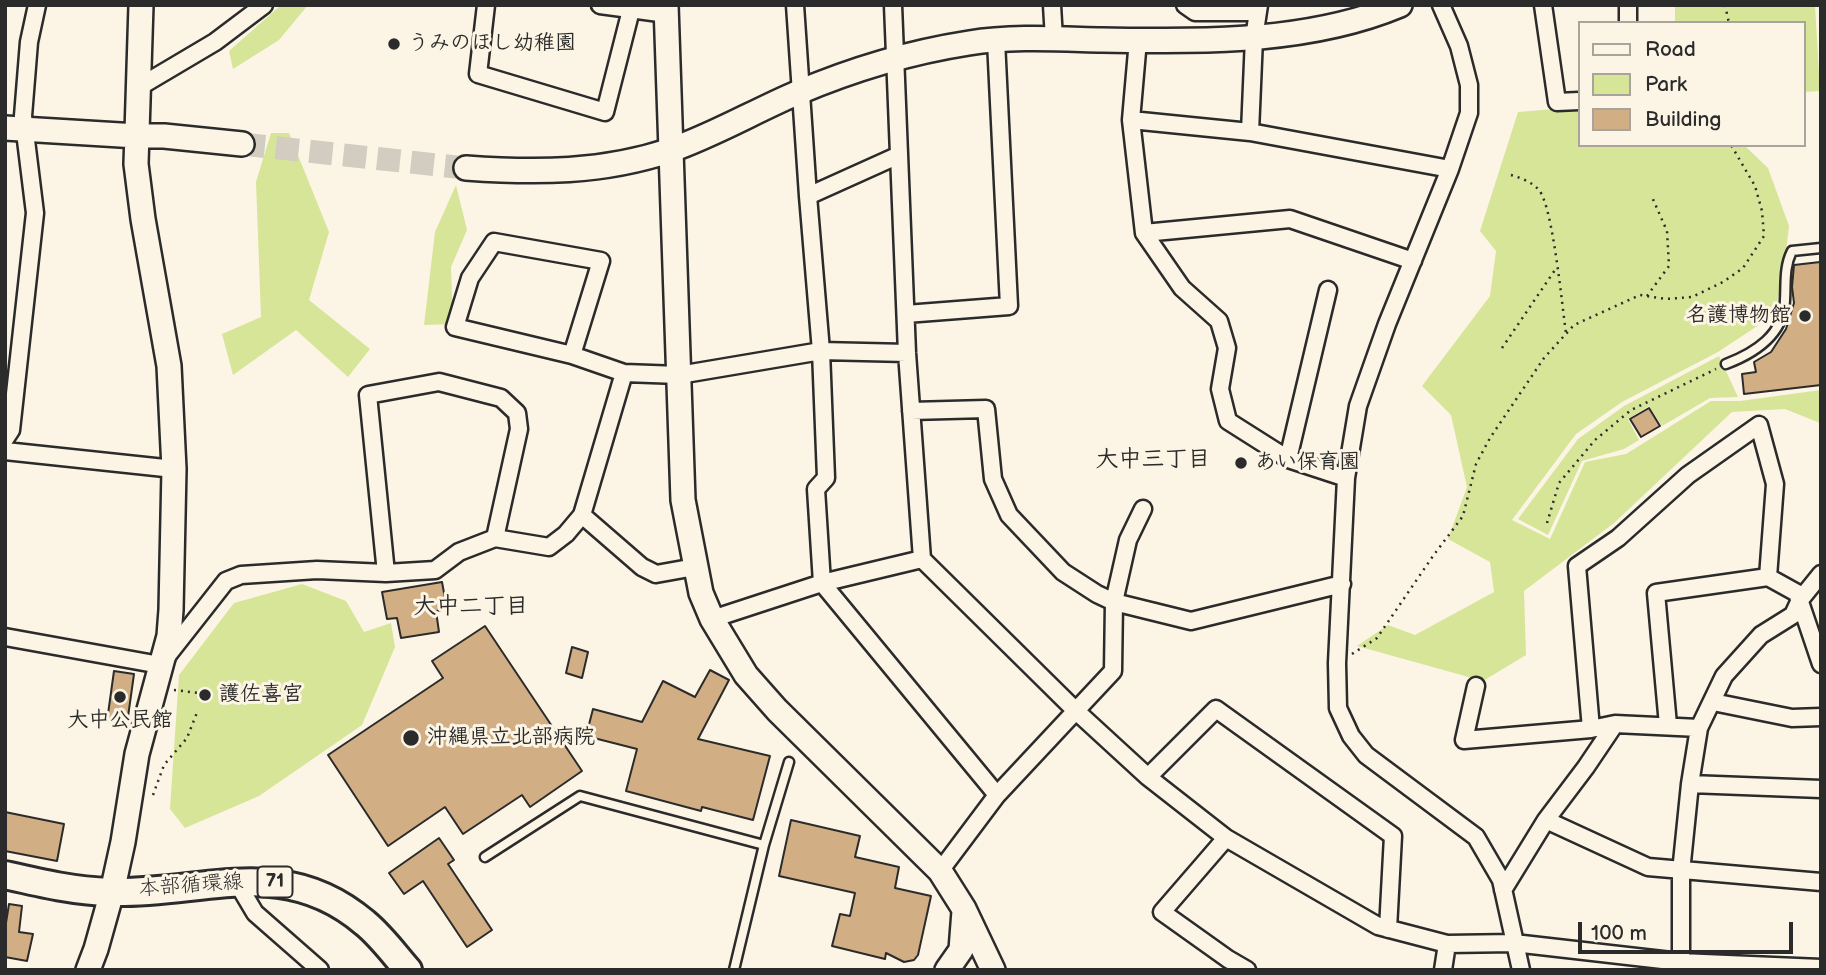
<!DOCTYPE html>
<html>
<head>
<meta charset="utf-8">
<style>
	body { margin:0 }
	#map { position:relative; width:1826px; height:975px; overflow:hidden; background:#fcf5e5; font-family:"Balsamiq Sans",sans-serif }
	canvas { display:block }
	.frame { position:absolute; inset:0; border:7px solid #2b2b2b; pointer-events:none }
	.legend { position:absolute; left:1578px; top:21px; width:228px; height:126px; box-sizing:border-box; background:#fcf5e5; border:2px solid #a8a49b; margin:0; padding:9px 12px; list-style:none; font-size:21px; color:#2b2b2b }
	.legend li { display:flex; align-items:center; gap:14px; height:35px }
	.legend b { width:35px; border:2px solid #a8a49b }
	.scale { position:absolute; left:1578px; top:922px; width:215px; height:32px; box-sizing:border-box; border:4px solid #2b2b2b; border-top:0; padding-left:9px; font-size:21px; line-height:24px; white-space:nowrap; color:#2b2b2b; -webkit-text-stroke:5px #fcf5e5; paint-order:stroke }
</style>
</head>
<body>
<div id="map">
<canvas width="1826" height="975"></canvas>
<div class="frame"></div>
<ul class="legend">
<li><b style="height:9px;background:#fcf5e5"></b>Road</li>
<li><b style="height:19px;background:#d6e598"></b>Park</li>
<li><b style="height:19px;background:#d1ae83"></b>Building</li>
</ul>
<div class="scale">100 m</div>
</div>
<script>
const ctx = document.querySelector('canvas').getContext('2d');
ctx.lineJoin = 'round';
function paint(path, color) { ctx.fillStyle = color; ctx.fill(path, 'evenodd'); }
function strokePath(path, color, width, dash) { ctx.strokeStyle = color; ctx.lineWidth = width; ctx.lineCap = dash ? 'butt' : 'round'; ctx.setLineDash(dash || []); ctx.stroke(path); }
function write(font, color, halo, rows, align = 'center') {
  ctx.font = font + ' "Balsamiq Sans","Klee One",sans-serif'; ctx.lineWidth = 6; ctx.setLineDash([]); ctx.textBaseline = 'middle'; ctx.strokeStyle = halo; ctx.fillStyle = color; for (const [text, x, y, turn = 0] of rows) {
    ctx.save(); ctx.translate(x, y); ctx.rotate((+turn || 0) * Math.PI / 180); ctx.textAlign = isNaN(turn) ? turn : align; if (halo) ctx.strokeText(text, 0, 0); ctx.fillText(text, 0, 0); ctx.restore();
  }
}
const green = new Path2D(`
	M281 5H308L279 40 233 69 229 51Z
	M1675 5H1815L1820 91 1803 92V23H1675Z
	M1579 107V145H1744L1768 168 1789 226 1783 277 1774 315 1718 352 1622 402 1576 434 1512 520 1550 539 1585 462 1626 454 1711 401H1740L1821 390V430L1820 423 1785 409 1732 412 1614 523 1524 591 1526 655 1483 681 1357 646 1388 625 1415 635 1494 592 1490 562 1448 539 1467 487 1451 415 1422 386 1490 296 1496 251 1480 231 1518 112Z
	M271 133H289L329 232 309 300 370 349 348 377 296 330 233 375 222 334 261 317 256 182Z
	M456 185 467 230 451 267 453 324 424 325 435 232Z
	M1719 356 1738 397 1710 398 1662 426 1649 406 1628 419 1639 440 1624 449 1582 461 1548 535 1518 519 1578 439 1624 406Z
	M302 584 346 601 364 632 391 623 395 647 362 725 259 796 185 828 170 809 179 675 234 603Z`);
const building = new Path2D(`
	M1820 262 1821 385 1744 394 1742 374 1756 372 1754 362 1771 352 1786 329 1794 303 1792 287 1794 265Z
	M1649 408 1660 426 1641 437 1630 419Z
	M442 582 447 609 436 611 439 632 401 638 397 618 387 619 382 592Z
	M485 626 582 771 530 807 522 795 463 834 445 807 388 846 328 755 443 678 432 661Z
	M572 647 588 652 582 678 566 673Z
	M710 670 729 680 698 739 770 756 753 820 702 807 701 811 626 791 637 749 586 736 593 709 642 722 663 681 695 697Z
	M114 671 134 674 127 724 107 721Z
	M5 812 64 824 57 861 5 851Z
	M791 820 860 836 855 857 899 867 895 888 931 896 918 955 914 960 904 962 886 953 885 959 832 946 840 914 850 916 855 893 779 876Z
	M439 838 454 860 448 864 492 930 467 947 423 881 404 894 389 873Z
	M9 904 22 906 19 932 33 934 27 961 5 957V929Z`);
const secondaryTunnel = new Path2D(`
	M242 144 466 168`);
const path = new Path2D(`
	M1725 5 1729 23
	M1511 175C1521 178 1532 182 1539 190 1553 207 1562 306 1566 333
	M1647 296 1669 266 1667 231 1652 197
	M1502 348 1557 267
	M1547 523 1559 483 1595 440 1631 410 1716 369
	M1352 654 1377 638 1433 556 1463 516 1476 464 1490 438 1544 358 1574 325 1640 295 1666 299 1692 297 1723 282 1743 268 1764 236 1762 211 1755 186 1731 145
	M174 690 199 693
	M153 795 164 765 187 738 198 710`);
const lane = new Path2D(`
	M1726 364C1755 353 1784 335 1785 300 1786 283 1784 267 1792 251L1821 248
	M485 857 580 796 764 845
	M734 970 764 845 789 762`);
const street = new Path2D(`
	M486 5 478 74 605 112 631 10
	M600 5 667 14
	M795 5 808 196
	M893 5 907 353 922 559 1075 710 1148 777 1226 838 1378 926 1447 944 1514 943 1680 962 1821 968
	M1052 5 1054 39
	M1185 5 1195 12H1258
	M1441 5 1459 46 1469 85V113L1450 169 1387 324 1358 406 1346 478 1337 663 1338 708 1351 736 1366 755 1476 837 1501 880 1521 970
	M1543 5 1557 102 1579 101
	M1628 5V23
	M1138 40 1131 120 1144 233 1182 288 1219 321 1227 348 1220 389 1228 421 1288 459 1346 478
	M139 87 215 42 264 5
	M1131 120 1250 132 1450 169
	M1250 132 1254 38 1259 5
	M899 155 808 196 821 351 826 478 816 489 822 583 997 795
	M1144 233 1290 219 1413 261
	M494 242 601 261 572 355 455 327 470 278Z
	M906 314 1009 306 996 41
	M572 355 624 373 679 375 821 351 907 353
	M911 411 986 409 993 479 1009 515 1063 572 1097 594 1114 602 1191 621 1342 584
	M5 439 11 430 35 213 23 116 29 42 37 5
	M5 451 174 469
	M1288 459 1328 290
	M582 515 642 567 656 574 695 567
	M386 573 368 395 439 382 501 398 517 413 519 429 495 538
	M712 619 822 583 922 559
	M5 637 160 665 226 581 241 575 317 570 386 573 435 570 459 552 495 538 549 547 566 534 582 515 624 373
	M1476 686 1464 740 1591 729 1615 724 1699 728
	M1713 702 1792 718 1821 717
	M1615 724 1586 767 1546 820 1648 867 1821 882
	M1668 725 1656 593 1768 577
	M1591 729 1577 566 1618 538 1688 475 1759 425 1775 484 1768 577 1797 593 1821 664
	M1148 777 1216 709 1393 836 1388 929
	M1690 784 1821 789
	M1226 838 1162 912 1228 959 1247 970
	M940 871 997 795 1113 671 1114 602 1128 540 1143 509
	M236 881 255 913 320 970
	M1503 890 1546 820
	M1443 970 1447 944
	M1681 970V872L1690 784 1699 728 1724 676 1761 635 1793 615 1800 600 1821 574`);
const secondary = new Path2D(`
	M666 5 683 500 701 593 712 619 746 675 777 710 940 871 964 909 993 970
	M5 128 137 136H164L242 144
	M466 168C536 173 603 173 671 150 714 135 755 111 797 93 851 70 911 52 969 43 1012 36 1059 39 1102 40 1201 41 1307 44 1400 5
	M88 970 96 949 112 892 123 842 137 754 169 636 171 610 174 469 169 366 143 219 136 164 141 5
	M947 970 961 950 964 911`);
const primary = new Path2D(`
	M5 875C40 883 74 891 110 892 203 895 283 853 365 923 381 936 394 954 408 970`);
const markers = [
	[394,44,7,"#2b2b2b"],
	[1805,316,7,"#2b2b2b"],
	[1241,463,7,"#2b2b2b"],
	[205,695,7,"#2b2b2b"],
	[120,697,7,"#2b2b2b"],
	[411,738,9,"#2b2b2b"]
];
const shields = [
	[275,882,35]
];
const shieldNames = [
	["71",275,882]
];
const poiNames = [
	["うみのほし幼稚園",408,44],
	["名護博物館",1791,316,"right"],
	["あい保育園",1255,463],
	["護佐喜宮",219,695],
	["大中公民館",120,721,"center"],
	["沖縄県立北部病院",427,738]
];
const streetNames = [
	["本部循環線",191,886,-4]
];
const neighbourhoodNames = [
	["大中三丁目",1153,460],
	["大中二丁目",471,607]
];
paint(green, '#d6e598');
paint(building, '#d1ae83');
strokePath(building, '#2b2b2b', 2);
strokePath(secondaryTunnel, '#d2cdc0', 23, [23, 11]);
strokePath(lane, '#2b2b2b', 13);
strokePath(street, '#2b2b2b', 21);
strokePath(secondary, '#2b2b2b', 28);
strokePath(primary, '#2b2b2b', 32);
strokePath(path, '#2b2b2b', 2.5, [2, 5]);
strokePath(lane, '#fcf5e5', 8);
strokePath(street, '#fcf5e5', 16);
strokePath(secondary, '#fcf5e5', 23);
strokePath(primary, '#fcf5e5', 26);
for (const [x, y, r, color] of markers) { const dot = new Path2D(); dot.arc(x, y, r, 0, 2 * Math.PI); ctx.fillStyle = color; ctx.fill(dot); strokePath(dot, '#fcf5e5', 2.5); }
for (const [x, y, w] of shields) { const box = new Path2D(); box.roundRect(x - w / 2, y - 15.5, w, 31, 5); ctx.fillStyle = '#fcf5e5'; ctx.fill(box); strokePath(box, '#2b2b2b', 2); }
write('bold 19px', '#2b2b2b', null, shieldNames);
write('bold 21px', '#2b2b2b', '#fcf5e5', poiNames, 'left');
write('21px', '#2b2b2b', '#fcf5e5', streetNames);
write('bold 23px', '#2b2b2b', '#fcf5e5', neighbourhoodNames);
</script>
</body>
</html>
